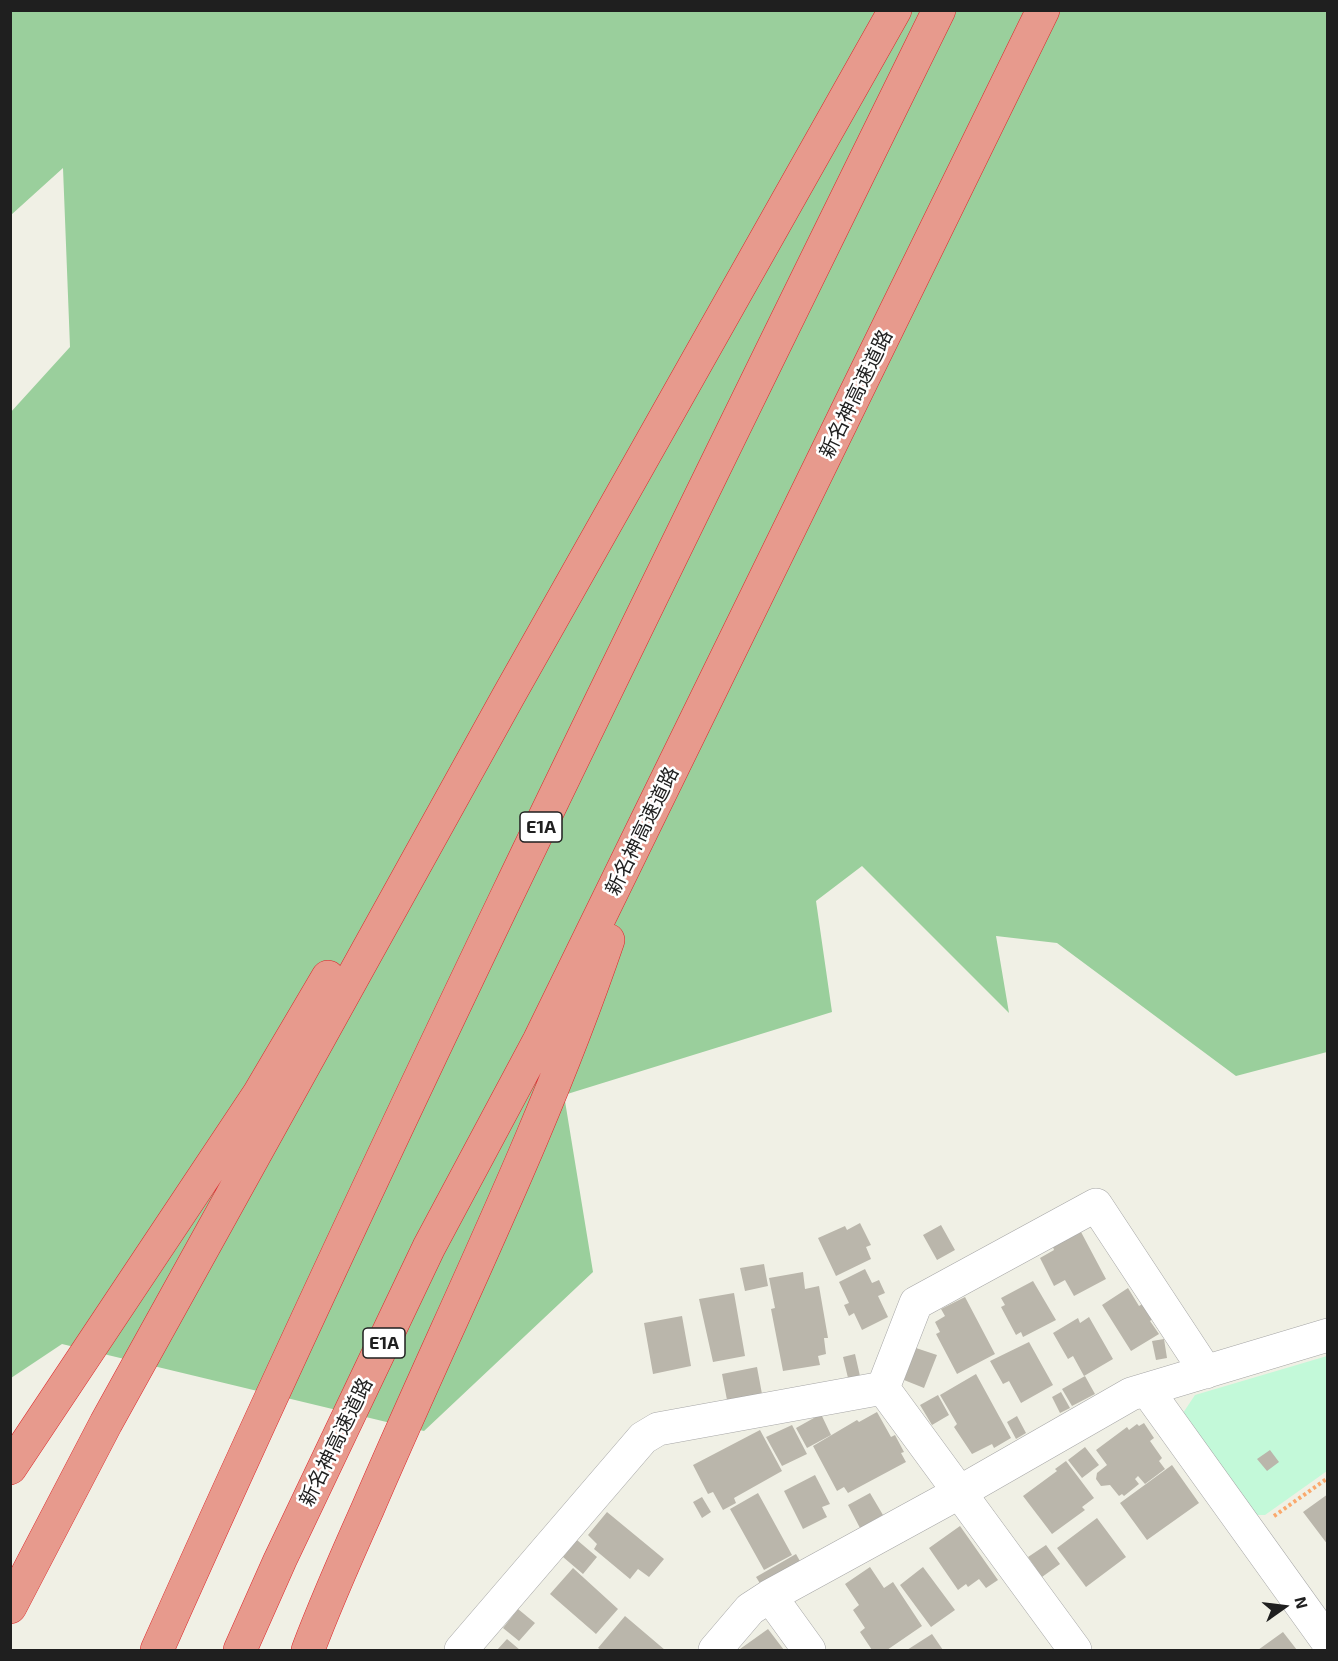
<!DOCTYPE html>
<html>
<head>
<meta charset="utf-8">
<style>
	body { margin:0 }
	#map { position:relative; width:1338px; height:1661px; overflow:hidden; background:#f0f0e5; font-family:"Exo 2",sans-serif }
	canvas { display:block }
	.frame { position:absolute; inset:0; border:12px solid #1f1f1f; pointer-events:none }
	.north { position:absolute; left:1254px; top:1577px; width:60px; height:60px; -webkit-text-stroke:4px #fff; paint-order:stroke; rotate:76deg; font-size:16px; font-weight:700; line-height:24px; text-align:center; color:#1f1f1f }
	.north::after { content:''; display:block; margin:auto; width:21px; height:27px; background:#1f1f1f; clip-path:polygon(50% 0,100% 100%,50% 72%,0 100%) }
</style>
</head>
<body>
<div id="map">
<canvas width="1338" height="1661"></canvas>
<div class="frame"></div>
<div class="north">N</div>
</div>
<script>
const ctx = document.querySelector('canvas').getContext('2d');
ctx.lineJoin = 'round';
function paint(path, color) { ctx.fillStyle = color; ctx.fill(path, 'evenodd'); }
function strokePath(path, color, width, dash) { ctx.strokeStyle = color; ctx.lineWidth = width; ctx.lineCap = dash ? 'butt' : 'round'; ctx.setLineDash(dash || []); ctx.stroke(path); }
function write(font, color, halo, rows, align = 'center') {
  ctx.font = font + ' "Exo 2","Noto Sans JP",sans-serif'; ctx.lineWidth = 5; ctx.setLineDash([]); ctx.textBaseline = 'middle'; ctx.strokeStyle = halo; ctx.fillStyle = color; for (const [text, x, y, turn = 0] of rows) {
    ctx.save(); ctx.translate(x, y); ctx.rotate((+turn || 0) * Math.PI / 180); ctx.textAlign = isNaN(turn) ? turn : align; if (halo) ctx.strokeText(text, 0, 0); ctx.fillText(text, 0, 0); ctx.restore();
  }
}
const forest = new Path2D(`
	M11 11H1327V1052L1236 1076 1057 943 996 936 1009 1013 862 866 816 901 832 1012 564 1095 593 1272 424 1431 62 1344 11 1378 10 413 70 347 63 168 11 215Z`);
const park = new Path2D(`
	M1327 1356V1471L1265 1515H1254L1181 1416 1195 1395Z`);
const building = new Path2D(`
	M860 1223 871 1245 866 1247 871 1259 836 1276 818 1238 845 1226 847 1230Z
	M941 1225 955 1250 937 1260 923 1235Z
	M1081 1232 1106 1279 1074 1296 1065 1280 1054 1286 1040 1258 1054 1250 1053 1247Z
	M764 1264 768 1286 745 1291 740 1268Z
	M865 1269 872 1283 879 1280 885 1293 878 1296 888 1317 862 1330 854 1313 849 1316 844 1305 849 1303 839 1282Z
	M803 1272 805 1289 819 1286 828 1338H824L826 1354 818 1356 820 1365 783 1371 771 1309 775 1308 769 1278Z
	M1033 1281 1056 1320 1023 1337 1021 1332 1016 1335 1001 1307 1005 1305 1001 1298Z
	M1128 1288 1139 1306 1144 1303 1154 1318 1150 1321 1159 1334 1131 1351 1102 1305Z
	M734 1293 745 1356 713 1362 699 1299Z
	M965 1297 995 1354 957 1374 936 1334 940 1332 935 1322 945 1316 941 1309Z
	M682 1316 691 1366 653 1374 644 1323Z
	M1089 1317 1113 1359 1084 1376 1073 1356 1068 1359 1053 1333 1078 1318 1080 1323Z
	M1164 1339 1167 1358 1156 1360 1152 1341Z
	M1029 1342 1053 1385 1021 1403 1009 1381 1003 1384 990 1361Z
	M916 1348 937 1355 924 1388 904 1380Z
	M855 1354 860 1376 848 1378 843 1357Z
	M757 1367 762 1394 727 1400 722 1374Z
	M976 1374 1011 1438 994 1448 992 1444 972 1454 954 1427 957 1424 940 1395Z
	M1085 1376 1095 1394 1072 1406 1062 1389Z
	M1061 1392 1070 1408 1060 1413 1052 1397Z
	M938 1395 949 1415 932 1425 920 1405Z
	M877 1412 891 1437 895 1435 904 1452 901 1453 906 1462 848 1493 844 1487 837 1491 813 1446 857 1420 859 1422Z
	M821 1414 831 1435 807 1448 796 1428Z
	M1017 1416 1026 1433 1016 1439 1007 1422Z
	M1144 1423 1154 1438 1150 1441 1162 1458 1159 1461 1165 1469 1145 1484 1138 1476 1135 1479 1139 1484 1124 1496 1122 1494 1119 1496 1110 1485 1101 1486 1096 1479 1097 1473 1107 1465 1096 1450 1127 1427 1129 1430 1137 1424 1139 1426Z
	M792 1425 807 1454 782 1466 766 1437Z
	M760 1430 782 1471 734 1498 736 1503 723 1510 713 1492 708 1494 693 1465Z
	M1085 1447 1099 1465 1082 1478 1068 1460Z
	M1270 1450 1279 1462 1267 1471 1257 1459Z
	M1066 1461 1094 1498 1082 1507 1085 1510 1052 1534 1023 1496 1057 1471 1055 1469Z
	M1172 1465 1199 1503 1147 1540 1120 1503Z
	M815 1475 830 1504 822 1507 827 1517 803 1529 784 1491Z
	M758 1493 792 1555 764 1570 730 1509Z
	M870 1493 883 1515 860 1528 848 1505Z
	M1328 1494V1545L1303 1512Z
	M702 1497 711 1512 702 1518 693 1502Z
	M607 1512 664 1559 649 1577 638 1569 630 1579 594 1549 597 1544 588 1535Z
	M1097 1518 1126 1557 1086 1587 1057 1548Z
	M960 1526 998 1580 986 1588 979 1579 968 1587 966 1584 958 1590 929 1548Z
	M577 1540 597 1557 583 1574 563 1557Z
	M1046 1545 1060 1564 1042 1577 1028 1557Z
	M796 1554 801 1563 761 1585 756 1577Z
	M870 1567 884 1588 893 1582 922 1626 887 1650H872L860 1632 865 1628 853 1610 859 1605 845 1584Z
	M923 1567 955 1610 931 1627 900 1585Z
	M573 1568 618 1609 596 1634 550 1594Z
	M518 1609 535 1623 519 1641 503 1628Z
	M625 1616 665 1650H601L598 1648Z
	M768 1629 784 1650H741L740 1649Z
	M1283 1632 1297 1650H1258Z
	M932 1634 943 1650H907Z
	M507 1639 520 1650H497Z`);
const path = new Path2D(`
	M1274 1516 1328 1478`);
const street = new Path2D(`
	M883 1388 916 1303 1096 1205 1206 1372
	M883 1388 1075 1650
	M1147 1390 1328 1642
	M770 1596 809 1650
	M461 1650 643 1438 658 1429 883 1388
	M715 1650 750 1609 770 1596 960 1492 1131 1394 1328 1335`);
const highway = new Path2D(`
	M10 1468 259 1094 328 977
	M10 1607 106 1423 509 695 895 10
	M157 1650C403 1097 672 554 939 10
	M240 1650 280 1560 429 1247 539 1041 1043 10
	M308 1650C326 1602 347 1555 368 1508 449 1319 542 1134 608 940`);
const shields = [
	[541,827,42],
	[384,1343,42]
];
const shieldNames = [
	["E1A",541,827],
	["E1A",384,1343]
];
const streetNames = [
	["新名神高速道路",856,394,-64],
	["新名神高速道路",642,831,-64],
	["新名神高速道路",336,1442,-64]
];
paint(forest, '#9acf9c');
paint(park, '#c3f9d9');
paint(building, '#bab6ab');
strokePath(street, '#a6a6a6', 34);
strokePath(highway, '#db2529', 34);
strokePath(path, '#faa96d', 4, [3, 3]);
strokePath(street, '#fff', 33);
strokePath(highway, '#e79a8d', 33);
for (const [x, y, w] of shields) { const box = new Path2D(); box.roundRect(x - w / 2, y - 15, w, 30, 4.5); ctx.fillStyle = '#fff'; ctx.fill(box); strokePath(box, '#1f1f1f', 1.5); }
write('bold 18px', '#1f1f1f', null, shieldNames);
write('20px', '#1f1f1f', '#fff', streetNames);
</script>
</body>
</html>
